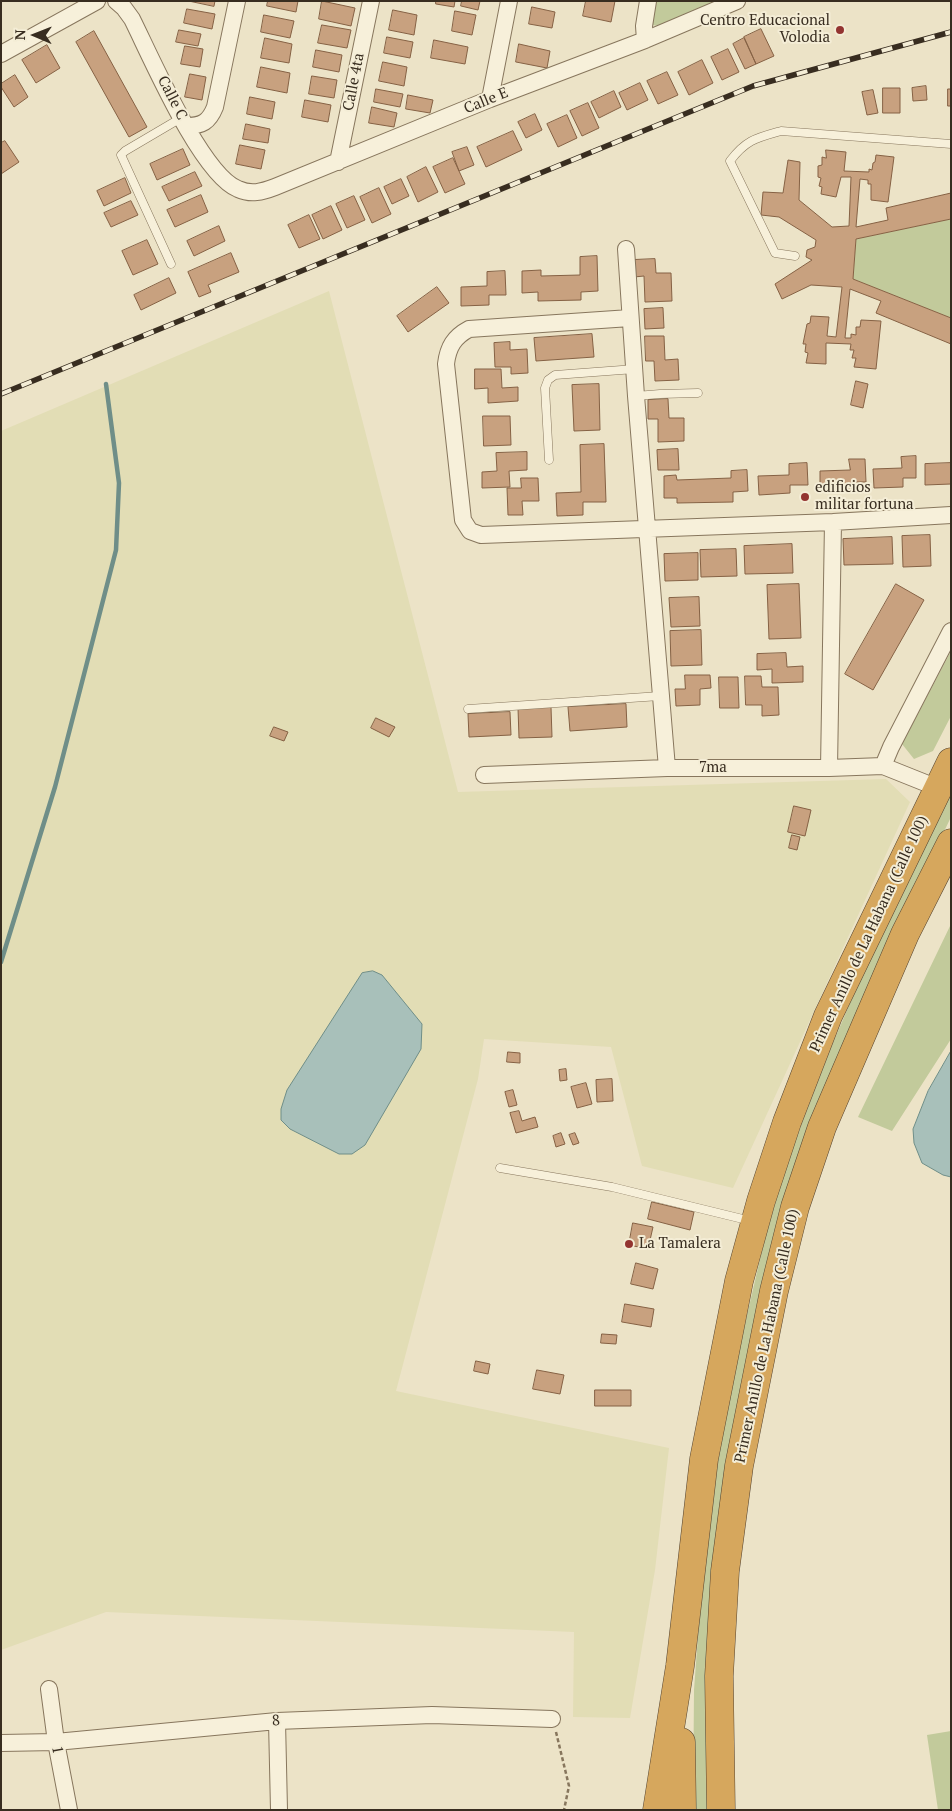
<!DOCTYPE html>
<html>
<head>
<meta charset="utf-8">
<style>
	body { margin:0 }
	#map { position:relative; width:952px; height:1811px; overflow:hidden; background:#ece3c7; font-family:"PT Serif",serif }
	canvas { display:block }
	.frame { position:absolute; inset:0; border:2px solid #382d20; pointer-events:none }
	.north { position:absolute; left:10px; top:10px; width:50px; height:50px; -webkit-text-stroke:4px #f4edd6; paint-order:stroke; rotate:271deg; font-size:14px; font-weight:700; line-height:20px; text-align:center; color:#382d20 }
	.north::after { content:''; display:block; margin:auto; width:18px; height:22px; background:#382d20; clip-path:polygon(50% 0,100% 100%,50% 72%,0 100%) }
</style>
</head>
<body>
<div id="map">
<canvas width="952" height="1811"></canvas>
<div class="frame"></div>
<div class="north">N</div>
</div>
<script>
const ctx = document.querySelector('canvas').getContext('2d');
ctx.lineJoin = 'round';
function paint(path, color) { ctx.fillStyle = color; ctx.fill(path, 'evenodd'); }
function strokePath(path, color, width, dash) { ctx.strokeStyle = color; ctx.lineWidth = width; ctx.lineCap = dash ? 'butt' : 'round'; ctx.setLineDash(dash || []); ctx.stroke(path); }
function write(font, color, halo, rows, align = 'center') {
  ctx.font = font + ' "PT Serif",serif'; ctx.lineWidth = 4; ctx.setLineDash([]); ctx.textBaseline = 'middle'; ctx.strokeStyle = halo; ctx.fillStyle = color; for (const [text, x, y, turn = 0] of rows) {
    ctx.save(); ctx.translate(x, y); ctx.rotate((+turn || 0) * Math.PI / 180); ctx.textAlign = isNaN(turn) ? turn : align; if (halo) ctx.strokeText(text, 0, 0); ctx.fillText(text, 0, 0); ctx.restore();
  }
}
const farmland = new Path2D(`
	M329 291 458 792 886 779 910 802 733 1188 642 1166 611 1047 484 1039 478 1079 396 1391 669 1448 655 1570 630 1718 573 1717 574 1632 106 1612 1 1650V431Z`);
const green = new Path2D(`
	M656 1H722L659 26 652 25Z
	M951 219V318L853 279 856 239Z
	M951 651V716L933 751 914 759 902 744Z
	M951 784V817L900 923 775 1243 709 1810H693L694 1690 702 1582 718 1460 733 1375 765 1238 787 1162 832 1045 908 869Z
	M951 924V1039L892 1131 858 1117Z
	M951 1731V1810H938L927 1735Z`);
const water = new Path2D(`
	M373 971 382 975 422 1024 421 1049 365 1145 352 1154H339L290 1129 281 1120V1109L287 1090 362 973Z
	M951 1051V1177L943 1175 922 1163 914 1143 913 1129 928 1091Z`);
const stream = new Path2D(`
	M1 962 55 787 116 550 119 483 106 384`);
const building = new Path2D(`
	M189 1H215L214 6Z
	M268 1H298L296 12 267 6Z
	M322 1 355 8 351 26 319 19Z
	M436 1H455L454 7 436 4Z
	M462 1H480L478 10 461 6Z
	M586 1H615L611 22 583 16Z
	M532 7 555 12 552 28 529 24Z
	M187 9 215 14 212 29 184 23Z
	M393 10 417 15 414 35 389 30Z
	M455 11 476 15 472 35 452 31Z
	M264 15 294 21 290 38 261 32Z
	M322 25 351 30 347 48 318 43Z
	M761 29 774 56 756 64 744 37Z
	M179 30 201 34 198 46 176 42Z
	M94 31 147 127 129 137 76 42Z
	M387 37 413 42 410 58 384 53Z
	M265 38 292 44 289 63 261 58Z
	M744 38 756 64 745 69 733 44Z
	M434 40 468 47 465 64 431 58Z
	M519 44 550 51 547 68 516 62Z
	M47 45 60 68 36 83 22 60Z
	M185 46 203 49 200 67 181 64Z
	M728 49 739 72 722 80 711 57Z
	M316 50 342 55 339 72 313 67Z
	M702 60 713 83 689 95 678 72Z
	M383 62 407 67 404 86 379 81Z
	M261 67 290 73 287 93 257 87Z
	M667 72 678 95 658 104 647 81Z
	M190 74 206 77 202 100 185 97Z
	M15 75 28 97 14 107 1 87V84Z
	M312 76 337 80 334 98 309 94Z
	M640 83 648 100 627 110 619 93Z
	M926 86 927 100 913 101 912 88Z
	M883 88H900V113H883Z
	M376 89 403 94 400 107 374 102Z
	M948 89H951V106H948Z
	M873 90 878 113 867 115 862 92Z
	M614 91 621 107 599 118 591 102Z
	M408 95 433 100 430 113 406 109Z
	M250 97 275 102 272 119 247 114Z
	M305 100 331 105 328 122 302 117Z
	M588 103 599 128 582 136 570 111Z
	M372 107 397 113 394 127 369 123Z
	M535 114 542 130 526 138 518 122Z
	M567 115 577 138 558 147 547 124Z
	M246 124 270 129 268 143 243 139Z
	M513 131 522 150 486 167 477 147Z
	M5 141 19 162 1 174V143Z
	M240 145 265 150 261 169 236 164Z
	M467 147 474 165 459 171 452 152Z
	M183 149 190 165 157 180 150 164Z
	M826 150 846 152 844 171 869 172V169L872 170 873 163 875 162 876 155 894 157 888 202 871 200V184H868V180L860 179 856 227 888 220 886 208 951 193V219L856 239 853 279 951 318V344L876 313 881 301 850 289 845 338H851V334L856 335V327H860L861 320 881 321 876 369 854 367 856 358H852L854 350H850L851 344 826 343V364L806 363 808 353 805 352 806 344H803L807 324 810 323 811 316 829 317 827 336 836 337 842 287 811 285 782 299 775 284 812 260 806 257 807 250 815 247 816 240 779 217 761 215 763 192 783 193 788 160 800 162 799 200 832 227 849 226 851 177H841L836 197 821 194 822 187 819 186 821 178 818 177V166L822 165V157L826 158Z
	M453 158 465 184 445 193 433 167Z
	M426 167 438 192 418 202 407 177Z
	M195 172 202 186 169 201 162 187Z
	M125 178 131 193 104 206 97 191Z
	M401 179 409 196 392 204 384 187Z
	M379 188 391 214 372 223 360 197Z
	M201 195 208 212 175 227 167 210Z
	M354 196 365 220 347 228 336 204Z
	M131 201 138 215 111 227 104 213Z
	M331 206 342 230 323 239 312 215Z
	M309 215 320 239 299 248 288 225Z
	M219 226 225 241 194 256 187 241Z
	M147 240 158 264 133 275 122 251Z
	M231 253 239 272 208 285 211 292 199 297 188 272Z
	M597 256 598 291 581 292V300L538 301V292L522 293V271L541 270V276L580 275V257Z
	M655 259 656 273H671L672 301 645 302 644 276 634 277 633 260Z
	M505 271 506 295H489V305L461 306V287L487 286V272Z
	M169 278 176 293 141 310 134 295Z
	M437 287 449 303 408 332 397 316Z
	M663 308 664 328 645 329 644 309Z
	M592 334 594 357 536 361 534 338Z
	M645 336H664L665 360 678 359 679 380 655 381 654 361H646Z
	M510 342V350L527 349 528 373 511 374V367H495L494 343Z
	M475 369H501L502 388 518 387V401L488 403V388L475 389Z
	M856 381 868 384 863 408 851 405Z
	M599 384 600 430 574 431 572 385Z
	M668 399 669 418H684V441L658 442V419H648V400Z
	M483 416H510L511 445 484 446Z
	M604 444 606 502H583V515L557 516 556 493 581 492 580 445Z
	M678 449 679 470H658L657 450Z
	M527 452V470L509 471 510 487 482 488V472L497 471 496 453Z
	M916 456V478H903V487L874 488 873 469 902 468 901 457Z
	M849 459H865L866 482H852V489L820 491V471L850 470Z
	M807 463 808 485H790V493L759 495 758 476 789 475V464Z
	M951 463V484L925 485V464Z
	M747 470 748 491 733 492V502L677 503V498H664V476L676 475 677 480 731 478V471Z
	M521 478H538L539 501H522L523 515H508L507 488H521Z
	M930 535 931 566 903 567 902 536Z
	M892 537 893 564 844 565 843 539Z
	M792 544 793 573 745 574 744 546Z
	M736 549 737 576 701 577 700 550Z
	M698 553V580L665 581 664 554Z
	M799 584 801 638 769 639 767 585Z
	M896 584 924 600 873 690 845 674Z
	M699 597 700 626 671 627 669 598Z
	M701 630 702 665 671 666 670 631Z
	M786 653 787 667 803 666V682L772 683V669L757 670V654Z
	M685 675H710L711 688 700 689V705L676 706 675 689H685Z
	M745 676H761L762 687H778L779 715 762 716V705H746Z
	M719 677H738L739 708H720Z
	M626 704 627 727 570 731 568 707Z
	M551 707 552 737 519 738 518 708Z
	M510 712 511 735 469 737 468 714Z
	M376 718 395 727 389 737 371 728Z
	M274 727 288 732 284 741 270 736Z
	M794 806 811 810 805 836 788 832Z
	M792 835 800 837 797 850 789 848Z
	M508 1052 520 1053V1063L507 1062Z
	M566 1069 567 1080 560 1081 559 1070Z
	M612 1079 613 1101 597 1102 596 1080Z
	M586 1083 592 1104 577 1108 571 1087Z
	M513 1090 517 1105 509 1107 505 1092Z
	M519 1111 522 1121 535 1117 538 1127 516 1133 510 1113Z
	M561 1133 565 1144 556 1147 553 1136Z
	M575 1133 579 1143 573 1145 569 1135Z
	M652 1202 694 1212 690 1230 648 1219Z
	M633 1223 653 1227 648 1249 629 1245Z
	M636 1263 658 1269 653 1289 631 1284Z
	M625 1304 654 1309 651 1327 622 1322Z
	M602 1334 617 1335 616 1344 601 1343Z
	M476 1361 490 1364 488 1374 474 1371Z
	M537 1370 564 1375 560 1394 533 1389Z
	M595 1390H631V1406H595Z`);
const path = new Path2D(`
	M556 1732 569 1786 564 1810`);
const service = new Path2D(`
	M795 256 775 253 730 161C746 140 756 138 781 131L951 144
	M171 264 121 155 125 151 181 118
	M636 396 660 394 698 393
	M549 460 545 388 548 380 555 375 635 369
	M468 709 660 696
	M500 1168 612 1187 751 1221`);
const minor = new Path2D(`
	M116 1 124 8 132 19C151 57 201 174 238 189 251 195 262 192 275 187L490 99 645 40 737 1
	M645 40 644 26 648 1
	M1 54 97 1
	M490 99 509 1
	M186 126C202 126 209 122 215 107L237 1
	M338 162 371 1
	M626 249 636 396 667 768
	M630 318 469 329C454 337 448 347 446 364L463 520 470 531 481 535 833 522 951 515
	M883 766 891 747 951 631
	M829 768 833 522
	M484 775 667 768H829L883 766 938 788
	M49 1689 56 1742 69 1810
	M277 1721 279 1810
	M1 1743 56 1742 277 1721 432 1715 552 1719`);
const motorway = new Path2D(`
	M681 1742 682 1810
	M657 1810 680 1666 704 1459 739 1281 761 1201 787 1122 828 1016 951 762
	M721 1810 719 1676 725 1571 739 1466 774 1291 795 1207 822 1127 905 934 951 843`);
const rail = new Path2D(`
	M1 394 753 86 951 32`);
const markers = [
	[840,30,5,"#933430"],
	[805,497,5,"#933430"],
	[629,1244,5,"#933430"]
];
const poiNames = [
	["Centro Educacional",830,21,"right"],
	["Volodia",830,38,"right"],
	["edificios",815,488],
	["militar fortuna",815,505],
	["La Tamalera",639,1244]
];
const streetNames = [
	["Calle 4ta",354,82,-79],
	["Calle C",172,98,63],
	["Calle E",486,101,-22],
	["7ma",713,768],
	["Primer Anillo de La Habana (Calle 100)",869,934,-65],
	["Primer Anillo de La Habana (Calle 100)",767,1336,-78],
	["8",276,1721,-4],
	["1",57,1750,80]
];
paint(farmland, '#e2ddb5');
paint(green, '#c2ca9b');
paint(water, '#a8c0ba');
strokePath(water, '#6f8e88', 1);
strokePath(stream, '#6f8e88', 4.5);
paint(building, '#c8a17f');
strokePath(building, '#856144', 1);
strokePath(service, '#87765d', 9);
strokePath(minor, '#87765d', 18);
strokePath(motorway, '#554431', 29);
strokePath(path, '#87765d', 2.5, [4, 2.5]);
strokePath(service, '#f7f0da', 8);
strokePath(minor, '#f7f0da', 16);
strokePath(motorway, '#d6a75d', 28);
strokePath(rail, '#382d20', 5.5);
strokePath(rail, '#f4edd6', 4, [11]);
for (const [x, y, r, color] of markers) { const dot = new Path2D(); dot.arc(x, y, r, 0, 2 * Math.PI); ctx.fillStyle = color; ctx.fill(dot); strokePath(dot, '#f4edd6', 2); }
write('15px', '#382d20', '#f4edd6', poiNames, 'left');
write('15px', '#382d20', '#f4edd6', streetNames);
</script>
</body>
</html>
